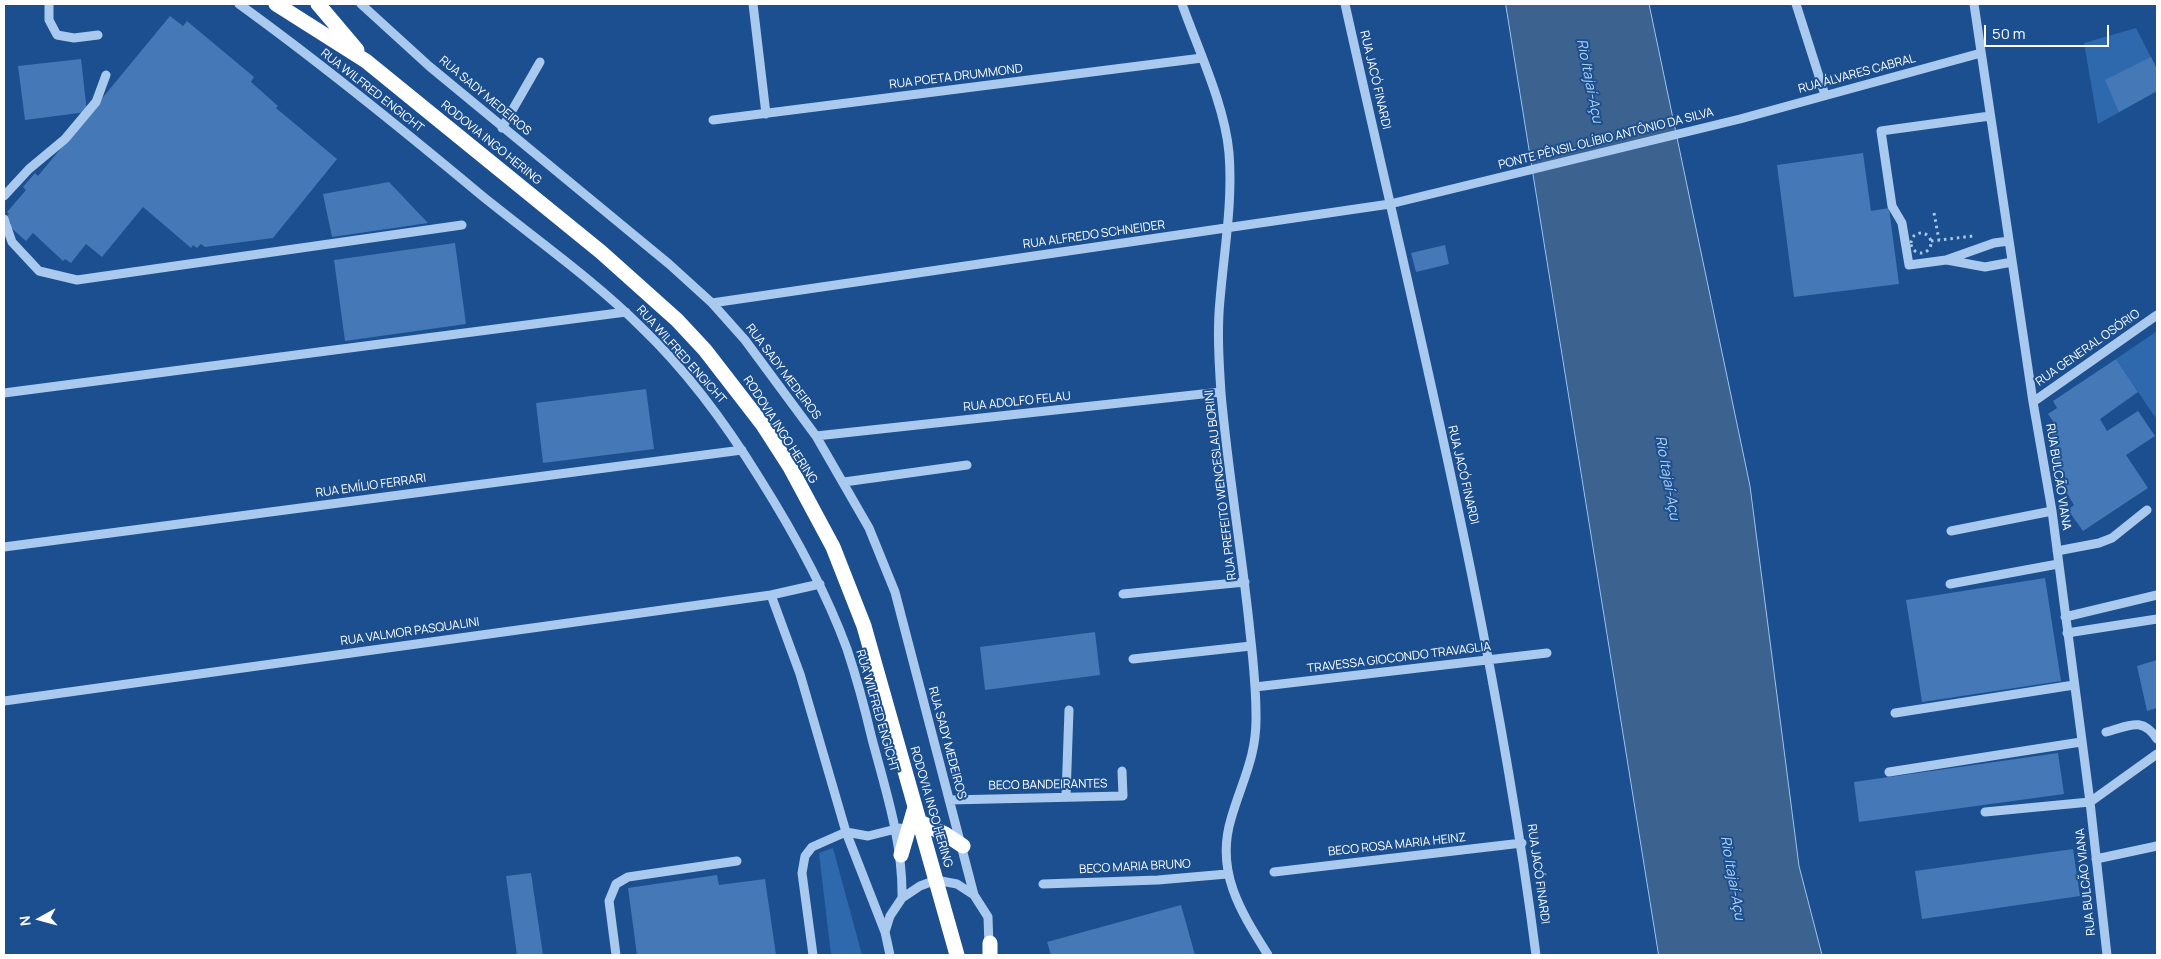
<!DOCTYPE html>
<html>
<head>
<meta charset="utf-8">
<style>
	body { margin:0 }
	#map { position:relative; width:2161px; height:959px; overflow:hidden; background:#1b4f8f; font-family:Manrope,sans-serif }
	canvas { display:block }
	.frame { position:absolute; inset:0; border:5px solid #fff; pointer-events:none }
	.north { position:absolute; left:15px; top:894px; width:50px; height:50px; -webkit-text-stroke:4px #1b4f8f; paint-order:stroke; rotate:263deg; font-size:14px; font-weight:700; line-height:20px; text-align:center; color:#fff }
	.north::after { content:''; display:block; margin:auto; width:18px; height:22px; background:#fff; clip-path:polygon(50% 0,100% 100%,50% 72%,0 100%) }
	.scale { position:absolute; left:1984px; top:25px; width:125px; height:22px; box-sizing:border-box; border:2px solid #fff; border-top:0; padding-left:6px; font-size:15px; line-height:18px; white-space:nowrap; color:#fff; -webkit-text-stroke:4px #1b4f8f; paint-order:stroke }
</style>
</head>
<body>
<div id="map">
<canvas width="2161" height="959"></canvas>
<div class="frame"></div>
<div class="north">N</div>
<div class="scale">50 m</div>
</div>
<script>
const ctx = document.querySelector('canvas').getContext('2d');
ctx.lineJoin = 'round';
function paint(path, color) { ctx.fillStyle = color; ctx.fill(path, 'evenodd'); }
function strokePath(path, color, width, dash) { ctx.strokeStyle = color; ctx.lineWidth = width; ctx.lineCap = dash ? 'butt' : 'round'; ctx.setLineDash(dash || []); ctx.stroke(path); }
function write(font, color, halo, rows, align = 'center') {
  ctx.font = font + ' Manrope,sans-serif'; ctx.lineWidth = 4; ctx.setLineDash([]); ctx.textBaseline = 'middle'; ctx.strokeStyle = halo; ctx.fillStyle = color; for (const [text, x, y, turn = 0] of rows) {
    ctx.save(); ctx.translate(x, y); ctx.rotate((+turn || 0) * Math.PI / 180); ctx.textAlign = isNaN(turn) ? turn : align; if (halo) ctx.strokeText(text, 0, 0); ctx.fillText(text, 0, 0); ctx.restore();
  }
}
const green = new Path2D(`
	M2136 28 2157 69V91L2098 124 2084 43Z
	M2157 331V420L2116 359Z
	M833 848 862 955H831L819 853Z`);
const water = new Path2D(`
	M1506 4H1649L1750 486 1799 866 1822 955H1659Z`);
const building = new Path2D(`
	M170 16 183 26 187 21 254 77 251 82 278 106 276 108 337 159 273 238 205 247 201 244 197 248 193 245 191 248 143 207 102 257 86 244 71 263 65 259 63 261 33 233 26 241 9 226 11 223 5 218 9 214 7 212 26 190 23 187 35 173 38 176Z
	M2151 57 2157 69V91L2119 112 2105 80Z
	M81 59 87 112 25 120 18 66Z
	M1863 153 1871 211 1889 208 1899 284 1794 297 1777 165Z
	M389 182 428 223 332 237 323 194Z
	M455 243 466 324 345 341 334 260Z
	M1445 245 1449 264 1416 272 1411 253Z
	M2116 359 2138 392 2100 419 2107 431 2138 411 2155 436 2126 455 2148 488 2083 531 2068 510 2074 505 2062 485 2068 481 2053 459 2058 455 2051 445 2056 441 2050 432 2057 427 2048 414 2057 408 2053 401Z
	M646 389 654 449 543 463 536 403Z
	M2045 578 2061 681 1922 702 1906 600Z
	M1095 632 1100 675 985 690 980 647Z
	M2157 660V708L2147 711 2137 666Z
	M2058 753 2064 794 1859 822 1854 782Z
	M2073 849 2080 896 1922 919 1915 871Z
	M531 873 543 955H517L506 876Z
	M717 875 719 885 765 879 776 955H637L628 888Z
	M1181 905 1195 955H1051L1047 942Z`);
const path = new Path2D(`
	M1934 213 1939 240
	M1911 243a10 10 0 1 1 20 0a10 10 0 1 1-20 0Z
	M1931 241 1973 236`);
const minor = new Path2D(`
	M49 4V20L57 35 74 38 98 35
	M239 4C322 64 402 129 481 195 534 238 594 280 642 328 689 373 726 424 760 479 794 533 825 589 847 649 857 679 865 709 872 739 886 791 903 843 902 898
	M361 4 429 66 669 264 712 303 745 340 816 436 869 528 895 592 974 895
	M753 4 766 114
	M1182 4C1198 49 1225 106 1229 153 1233 202 1224 251 1220 300 1217 330 1219 362 1221 393 1228 473 1242 552 1250 632 1253 659 1256 687 1256 715 1257 756 1242 781 1231 819 1215 872 1241 912 1268 955
	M1345 4C1415 319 1495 634 1536 955
	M1796 4 1825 95
	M1974 4 2033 402 2052 511 2090 802 2107 955
	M1990 116 1881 131 1892 206 1902 223 1909 265 1946 260 1994 243 2009 241
	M713 120 1202 58
	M502 128 540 62
	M4 196 29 169 65 139 96 102 106 75
	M4 219 12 242 39 271 77 280 462 225
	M1947 260 1985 267 2012 262
	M712 303 1390 204 1740 119 1981 53
	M4 393 626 312
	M2033 402 2157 315
	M816 436 1221 392
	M844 482 967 465
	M1951 531 2052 511
	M4 547 742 450
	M2057 551 2099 543 2112 538 2147 510
	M1950 584 2058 564
	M1123 594 1245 582
	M771 595 800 674 846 832 885 932
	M2065 617 2157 595
	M2067 633 2157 619
	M1133 659 1251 646
	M1255 687 1547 653
	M4 701 771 595 820 584
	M1895 713 2074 685
	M2106 732C2129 726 2142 716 2157 739
	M1889 772 2081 742
	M1066 796 1069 710
	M949 800 1123 796 1122 771
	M1985 812 2090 802 2157 754
	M2096 859 2157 846
	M1274 872 1522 843
	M1043 884 1158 880 1227 874
	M616 955 609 901 616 884 628 877 737 861
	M813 955 802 873 805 856 812 847 846 832 868 836 900 828
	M890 955 885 932 890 916 902 898 920 886 936 880 957 884 974 895 988 917 989 946`);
const highway = new Path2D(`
	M276 4 366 61 601 252 677 320 705 350 763 425 790 467 833 547 864 626 957 955
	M318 4 357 50
	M920 822 945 834 963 846
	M901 855 915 807
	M990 955V943`);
const streetNames = [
	["RUA ÁLVARES CABRAL",1857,74,-15],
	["RUA POETA DRUMMOND",956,77,-7],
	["RUA JACÓ FINARDI",1375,80,77],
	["RUA WILFRED ENGICHT",372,91,38],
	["RUA SADY MEDEIROS",485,96,40],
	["PONTE PÊNSIL OLÍBIO ANTÔNIO DA SILVA",1606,139,-14],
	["RODOVIA INGO HERING",491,143,39],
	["RUA ALFREDO SCHNEIDER",1094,235,-8],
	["RUA GENERAL OSÓRIO",2088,348,-35],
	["RUA WILFRED ENGICHT",681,355,48],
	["RUA SADY MEDEIROS",783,372,53],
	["RUA ADOLFO FELAU",1017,402,-6],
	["RODOVIA INGO HERING",780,430,57],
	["RUA JACÓ FINARDI",1463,475,77],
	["RUA BULCÃO VIANA",2058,477,81],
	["RUA PREFEITO WENCESLAU BORINI",1221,485,-97],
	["RUA EMÍLIO FERRARI",371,486,-8],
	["RUA VALMOR PASQUALINI",410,632,-8],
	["TRAVESSA GIOCONDO TRAVAGLIA",1399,658,-7],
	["RUA WILFRED ENGICHT",877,711,74],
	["RUA SADY MEDEIROS",947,743,75],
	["BECO BANDEIRANTES",1048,785,-1],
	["RODOVIA INGO HERING",931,807,74],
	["BECO ROSA MARIA HEINZ",1397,845,-6],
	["BECO MARIA BRUNO",1135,867,-3],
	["RUA JACÓ FINARDI",1538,874,82],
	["RUA BULCÃO VIANA",2086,882,-96]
];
const waterNames = [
	["Rio Itajaí-Açu",1589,81,79],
	["Rio Itajaí-Açu",1667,478,80],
	["Rio Itajaí-Açu",1732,878,80]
];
paint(green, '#2e69ad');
paint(water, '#3c6290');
strokePath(water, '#9cc4f0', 1);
paint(building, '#4478b7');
strokePath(path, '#a9c9ee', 3, [2.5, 4]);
strokePath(minor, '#a9c9ee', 9);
strokePath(highway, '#fff', 15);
write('12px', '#fff', '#1b4f8f', streetNames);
write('italic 14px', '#b5d3f5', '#1b4f8f', waterNames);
</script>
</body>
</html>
